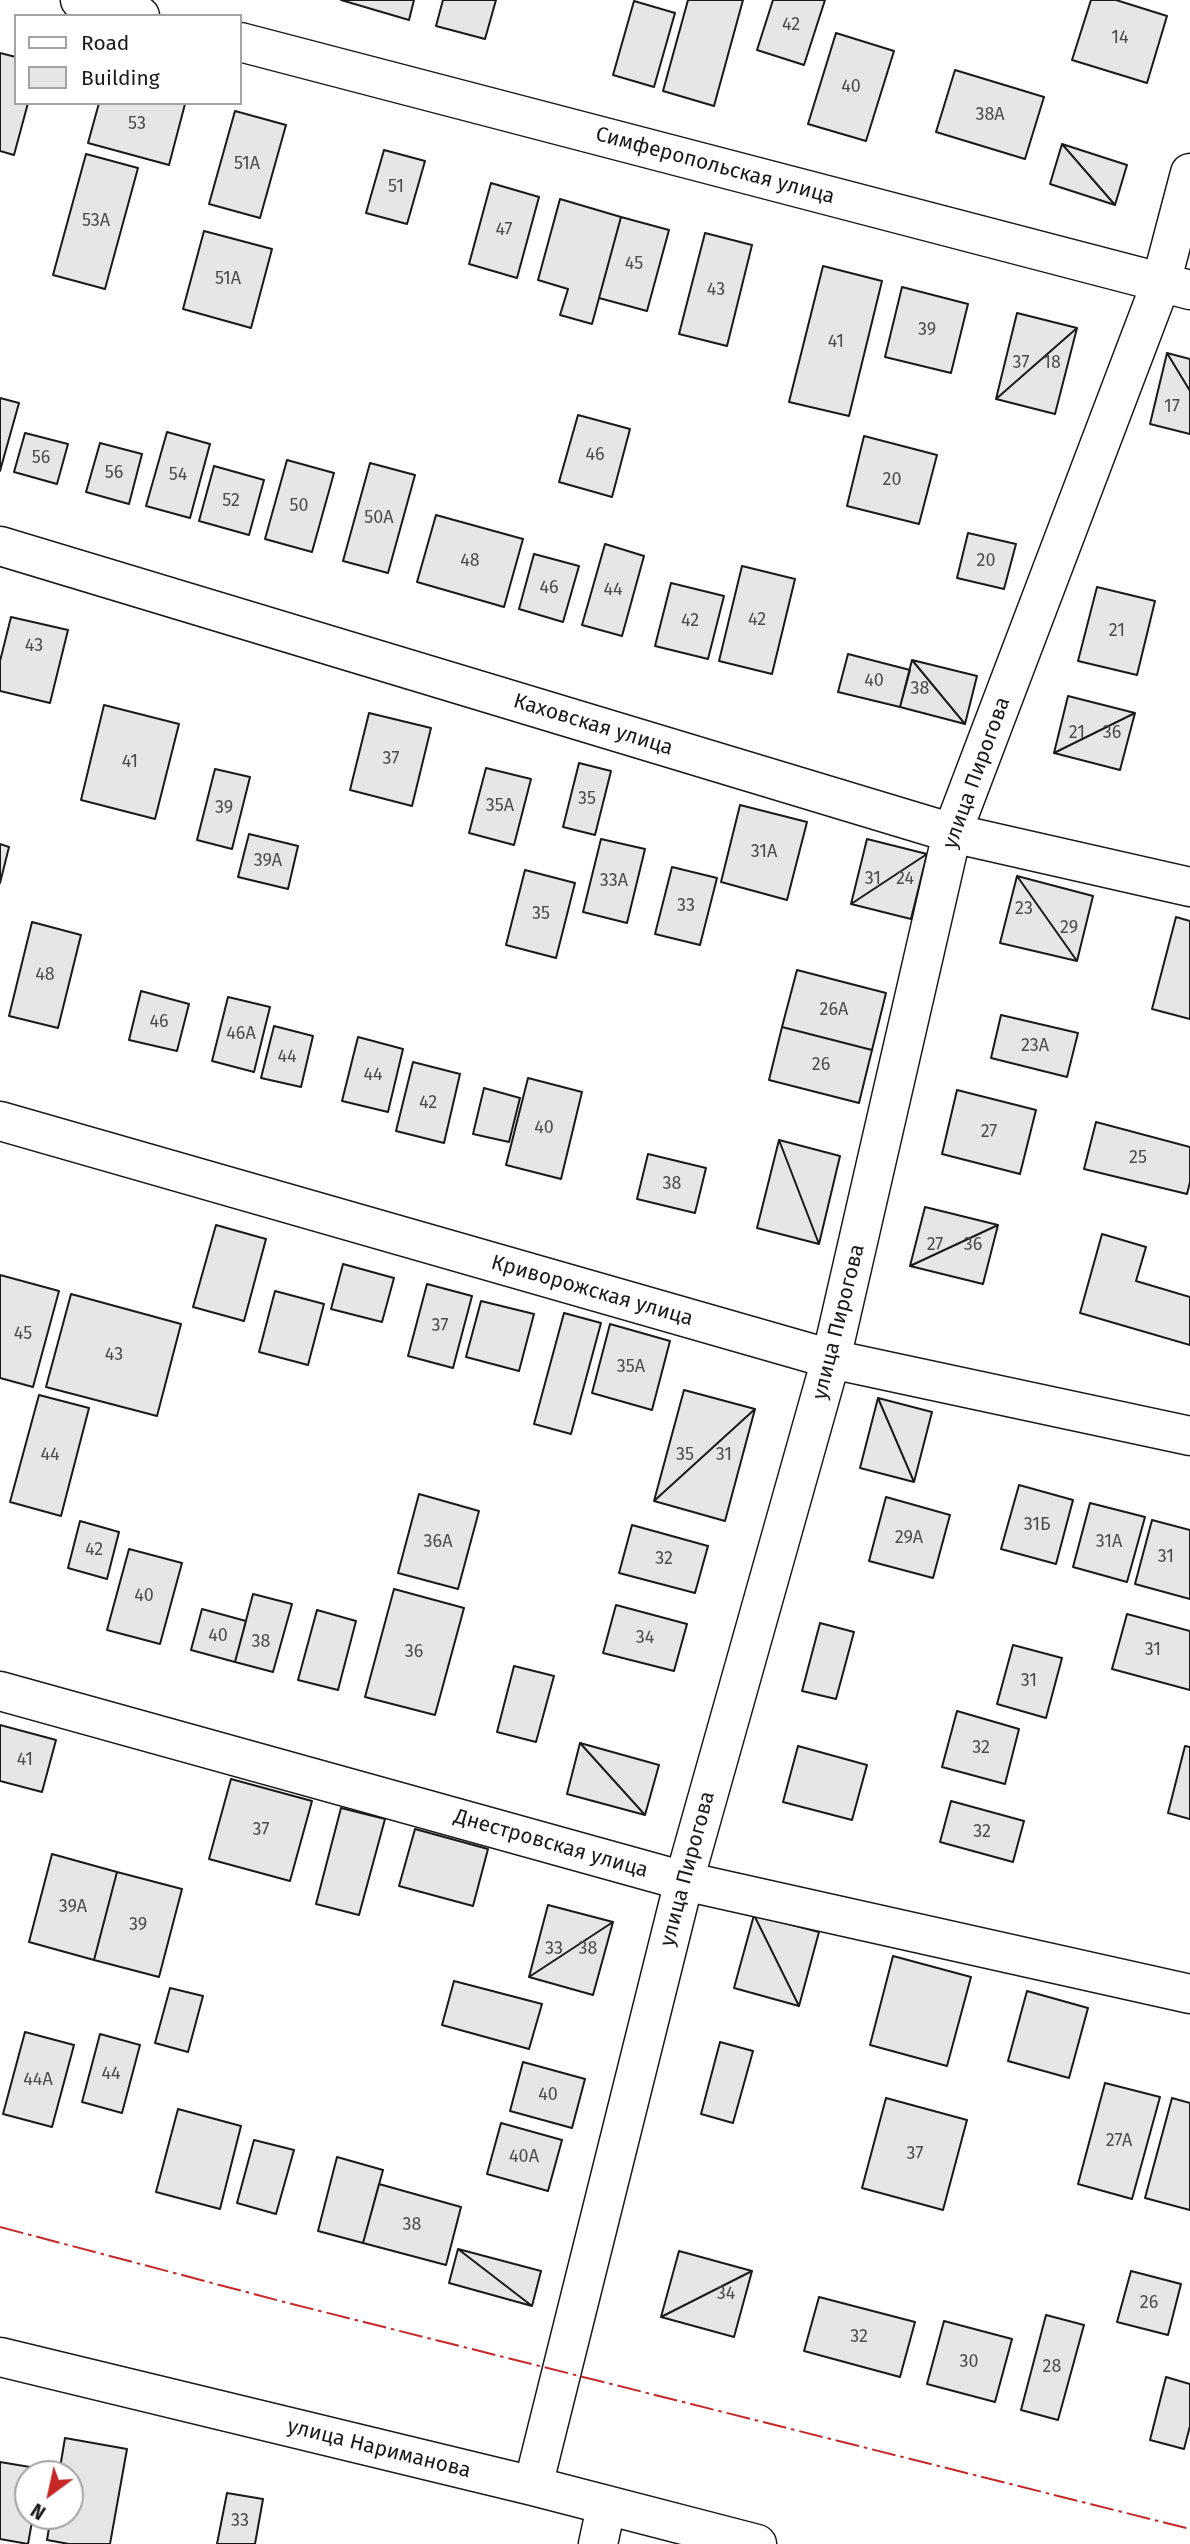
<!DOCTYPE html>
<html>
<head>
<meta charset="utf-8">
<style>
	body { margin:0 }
	#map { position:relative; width:1190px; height:2544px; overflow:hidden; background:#fff; font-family:"Fira Sans",sans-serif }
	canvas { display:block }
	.legend { position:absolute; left:14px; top:14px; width:228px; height:91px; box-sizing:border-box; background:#fff; border:2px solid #a3a3a3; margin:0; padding:9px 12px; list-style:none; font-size:21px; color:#1a1a1a }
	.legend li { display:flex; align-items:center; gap:14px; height:35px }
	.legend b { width:35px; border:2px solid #a3a3a3 }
	.north { position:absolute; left:14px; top:2460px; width:70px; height:70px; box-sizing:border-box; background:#fff; border:2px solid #a3a3a3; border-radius:50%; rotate:213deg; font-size:19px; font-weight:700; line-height:28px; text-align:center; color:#1a1a1a }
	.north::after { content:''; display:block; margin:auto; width:24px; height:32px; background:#c62828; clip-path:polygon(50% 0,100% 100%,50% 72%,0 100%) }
</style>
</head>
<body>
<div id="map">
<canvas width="1190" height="2544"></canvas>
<ul class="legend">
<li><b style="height:9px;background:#fff"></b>Road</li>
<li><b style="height:19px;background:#e6e6e6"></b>Building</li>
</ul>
<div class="north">N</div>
</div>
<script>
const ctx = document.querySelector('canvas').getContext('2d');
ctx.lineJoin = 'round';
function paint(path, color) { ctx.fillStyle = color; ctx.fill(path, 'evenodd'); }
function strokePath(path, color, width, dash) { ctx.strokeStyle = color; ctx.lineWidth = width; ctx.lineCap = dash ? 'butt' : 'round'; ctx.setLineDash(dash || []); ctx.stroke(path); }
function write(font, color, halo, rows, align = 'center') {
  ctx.font = font + ' "Fira Sans",sans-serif'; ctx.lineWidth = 5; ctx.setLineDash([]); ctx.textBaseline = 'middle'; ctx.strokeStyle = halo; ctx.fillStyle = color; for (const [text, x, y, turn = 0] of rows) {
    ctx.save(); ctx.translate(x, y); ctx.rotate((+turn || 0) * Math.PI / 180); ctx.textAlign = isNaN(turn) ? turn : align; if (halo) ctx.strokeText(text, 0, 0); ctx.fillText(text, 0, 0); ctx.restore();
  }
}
const building = new Path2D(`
	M341 0H414L409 20Z
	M443 0H496L485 39 436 26Z
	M688 0H743L714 106 663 91Z
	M773 0H825L804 65 757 50Z
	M1091 0H1116L1167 16 1147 83 1072 60Z
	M634 1 675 13 654 87 613 75Z
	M836 33 894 51 866 141 808 124Z
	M0 53 16 57V103H28L14 155 0 151Z
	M955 70 1044 97 1025 159 936 132Z
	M99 103 185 104 169 165 88 143Z
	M235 111 286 125 260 218 209 204Z
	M1062 144 1115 205 1050 184Z
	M1062 144 1127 165 1115 205Z
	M384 150 425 161 407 224 366 213Z
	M86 154 138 168 105 289 53 275Z
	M491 183 539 197 517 278 469 264Z
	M560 199 621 217 592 324 560 315 568 289 538 280Z
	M621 217 669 230 647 311 599 298Z
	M204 231 272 249 251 328 183 309Z
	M705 233 752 245 727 346 679 334Z
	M823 266 882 281 849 416 789 402Z
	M902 287 968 304 951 373 885 357Z
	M1017 313 1077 328 996 399Z
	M1077 328 1055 414 996 399Z
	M1167 353 1190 359V391Z
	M1167 353 1190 391V434L1150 424Z
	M0 398 19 403 0 471Z
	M578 415 630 429 612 497 559 482Z
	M167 432 210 444 190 518 146 506Z
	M25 433 68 444 57 484 14 472Z
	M864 436 937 455 919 524 847 506Z
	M100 443 142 454 129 504 86 492Z
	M287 460 334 473 312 552 265 539Z
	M370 463 415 475 388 573 343 561Z
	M214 466 264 480 249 535 199 521Z
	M436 515 523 539 504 607 417 582Z
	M968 533 1016 544 1004 589 957 578Z
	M605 544 644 556 622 636 582 625Z
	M534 554 579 566 563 622 519 609Z
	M742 566 795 579 772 674 719 661Z
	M671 583 724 596 708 659 655 646Z
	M1097 587 1155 601 1137 675 1078 661Z
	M11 617 68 630 50 703 0 691V661Z
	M848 654 910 670 900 707 838 692Z
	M912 660 965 724 900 707Z
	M912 660 977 676 965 724Z
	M1068 696 1135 713 1054 753Z
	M104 705 179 724 155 819 81 800Z
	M369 713 431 728 412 806 350 790Z
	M1135 713 1120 770 1054 753Z
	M579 763 611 771 595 835 563 827Z
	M486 768 531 779 514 845 469 833Z
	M215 769 250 777 232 849 197 840Z
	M740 805 807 822 787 900 721 882Z
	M249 834 298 846 288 889 238 877Z
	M601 839 645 849 627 923 583 912Z
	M867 839 927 854 851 904Z
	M0 844 9 847 0 883Z
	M927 854 911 919 851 904Z
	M672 867 717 878 700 945 655 934Z
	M525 870 575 883 556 958 506 945Z
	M1017 876 1093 896 1077 961Z
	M1017 876 1077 961 1000 943Z
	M1176 917 1190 921V1019L1152 1009Z
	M32 922 81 935 58 1028 9 1016Z
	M797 970 886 993 872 1050 782 1027Z
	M141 991 189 1004 177 1051 129 1040Z
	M228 997 270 1007 254 1072 212 1061Z
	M1001 1015 1078 1033 1067 1077 991 1058Z
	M274 1026 313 1036 301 1087 261 1078Z
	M782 1027 872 1050 859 1103 769 1080Z
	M358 1037 403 1049 388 1112 342 1101Z
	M413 1062 460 1074 444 1143 396 1131Z
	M528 1078 582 1092 561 1179 506 1165Z
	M484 1088 520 1098 509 1142 473 1134Z
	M957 1090 1036 1110 1020 1174 942 1154Z
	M1096 1122 1190 1147V1182L1187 1194 1084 1169Z
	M779 1140 819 1244 757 1228Z
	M779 1140 840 1156 819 1244Z
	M648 1154 706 1168 695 1213 637 1199Z
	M925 1207 998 1225 910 1266Z
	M216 1225 266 1239 244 1321 193 1307Z
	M998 1225 983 1284 910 1266Z
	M1102 1234 1146 1247 1136 1281 1190 1297V1345L1080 1313Z
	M343 1264 394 1278 382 1322 331 1309Z
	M0 1275 59 1291 33 1387 0 1378Z
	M427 1284 472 1296 453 1368 408 1356Z
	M275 1291 324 1304 308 1365 259 1352Z
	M71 1294 181 1324 157 1416 46 1387Z
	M481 1301 534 1314 519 1371 466 1357Z
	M564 1313 601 1323 571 1434 534 1424Z
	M610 1324 670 1341 652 1410 592 1393Z
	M684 1390 755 1409 654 1501Z
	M39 1395 89 1408 61 1516 10 1502Z
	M878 1398 932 1412 914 1482Z
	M878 1398 914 1482 860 1468Z
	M755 1409 725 1521 654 1501Z
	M1019 1485 1073 1500 1056 1564 1001 1549Z
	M419 1494 479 1511 458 1589 398 1573Z
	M886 1497 950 1515 933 1578 869 1561Z
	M1090 1503 1145 1517 1127 1582 1073 1567Z
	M1152 1520 1190 1530V1599L1135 1584Z
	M80 1521 119 1532 107 1579 68 1568Z
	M632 1525 708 1546 695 1593 619 1573Z
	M129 1549 182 1563 160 1644 107 1630Z
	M394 1589 464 1608 435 1715 365 1697Z
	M253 1594 292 1604 273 1672 235 1662Z
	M616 1605 687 1624 674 1671 603 1653Z
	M202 1609 246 1621 235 1662 191 1650Z
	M317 1610 356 1621 338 1690 298 1680Z
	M1127 1614 1190 1631V1690L1112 1669Z
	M820 1623 854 1632 836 1699 802 1691Z
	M1013 1645 1062 1658 1046 1718 997 1704Z
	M514 1666 554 1676 536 1742 497 1732Z
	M957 1711 1019 1729 1005 1784 942 1767Z
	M0 1725 56 1740 42 1792 0 1781Z
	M580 1743 645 1815 567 1794Z
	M580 1743 659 1765 645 1815Z
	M798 1746 867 1765 852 1820 783 1802Z
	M1185 1746 1190 1747V1819L1168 1813Z
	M231 1779 312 1801 290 1881 209 1859Z
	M951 1801 1024 1821 1013 1862 940 1842Z
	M341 1808 385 1819 359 1915 316 1904Z
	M415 1829 488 1849 473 1906 399 1886Z
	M52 1854 117 1872 94 1960 29 1942Z
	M117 1872 182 1889 159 1977 94 1960Z
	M548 1905 613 1922 529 1977Z
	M754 1915 819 1932 799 2006Z
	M754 1915 799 2006 734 1988Z
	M613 1922 593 1995 529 1977Z
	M893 1956 971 1977 947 2066 870 2045Z
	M454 1981 542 2004 529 2049 442 2025Z
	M170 1988 203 1996 188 2052 155 2043Z
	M1027 1991 1088 2008 1069 2078 1008 2061Z
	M25 2032 74 2045 52 2127 3 2114Z
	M100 2034 140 2045 122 2113 82 2102Z
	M720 2042 753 2051 733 2123 701 2114Z
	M523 2062 585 2079 572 2128 510 2111Z
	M1105 2083 1160 2097 1132 2199 1078 2184Z
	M886 2098 967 2120 943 2210 862 2188Z
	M1172 2098 1190 2103V2210L1145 2198Z
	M178 2109 241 2126 220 2209 156 2192Z
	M501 2123 562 2140 548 2191 487 2174Z
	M254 2140 294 2150 276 2214 237 2203Z
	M337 2157 383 2170 363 2243 318 2231Z
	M379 2184 461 2207 446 2265 363 2243Z
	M458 2249 532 2306 449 2283Z
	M458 2249 541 2271 532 2306Z
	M679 2251 752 2271 661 2317Z
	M752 2271 734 2337 661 2317Z
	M1131 2271 1181 2284 1168 2335 1117 2322Z
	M819 2297 915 2322 900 2377 804 2351Z
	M1046 2315 1084 2325 1058 2420 1021 2410Z
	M944 2321 1012 2339 995 2402 927 2384Z
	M1166 2377 1190 2384V2426L1184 2449 1150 2440Z
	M65 2438 127 2449 110 2544H69L47 2540 51 2516H70V2474H59Z
	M0 2462 42 2469 41 2474H28V2516H33L28 2544 0 2539Z
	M227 2493 263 2499 255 2544H217Z`);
const minor = new Path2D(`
	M80 0 140 16
	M240 42 1190 290
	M0 546 952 833 1190 887
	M0 1121 831 1359 1190 1436
	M0 1691 684 1881 1190 1994
	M0 2357 533 2486 757 2544
	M533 2486 684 1881 831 1359 952 833 1161 283 1190 173
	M598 2544 606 2507`);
const power = new Path2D(`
	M0 2227 288 2303 1190 2529`);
const numberNames = [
	["42",791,25],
	["14",1120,38],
	["40",851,87],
	["38А",990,115],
	["53",137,124],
	["51А",247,164],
	["51",396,187],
	["53А",96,221],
	["47",504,230],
	["45",634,264],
	["51А",228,279],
	["43",716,290],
	["39",927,330],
	["41",836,342],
	["37",1021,363],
	["18",1052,363],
	["17",1172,407],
	["46",595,455],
	["56",41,458],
	["56",114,473],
	["54",178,475],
	["20",892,480],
	["52",231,501],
	["50",299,506],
	["50А",379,518],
	["48",470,561],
	["20",986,561],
	["46",549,588],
	["44",613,590],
	["42",757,620],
	["42",690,621],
	["21",1117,631],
	["43",34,646],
	["40",874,681],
	["38",920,689],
	["21",1077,733],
	["36",1112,733],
	["37",391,759],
	["41",130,762],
	["35",587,799],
	["35А",500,806],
	["39",224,808],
	["31А",764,852],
	["39А",268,861],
	["31",873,879],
	["24",905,879],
	["33А",614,881],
	["33",686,906],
	["23",1024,909],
	["35",541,914],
	["29",1069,928],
	["48",45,975],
	["26А",834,1010],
	["46",159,1022],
	["46А",241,1034],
	["23А",1035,1046],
	["44",287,1057],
	["26",821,1065],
	["44",373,1075],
	["42",428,1103],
	["40",544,1128],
	["27",989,1132],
	["25",1138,1158],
	["38",672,1184],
	["27",935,1245],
	["36",973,1245],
	["37",440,1326],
	["45",23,1334],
	["43",114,1355],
	["35А",631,1367],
	["44",50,1455],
	["35",685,1455],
	["31",724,1455],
	["31Б",1037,1525],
	["29А",909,1538],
	["36А",438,1542],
	["31А",1109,1542],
	["42",94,1550],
	["31",1166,1557],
	["32",664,1559],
	["40",144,1596],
	["40",218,1636],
	["34",645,1638],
	["38",261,1642],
	["31",1153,1650],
	["36",414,1652],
	["31",1029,1681],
	["32",981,1748],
	["41",25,1760],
	["37",261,1830],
	["32",982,1832],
	["39А",73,1907],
	["39",138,1925],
	["33",554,1949],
	["38",588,1949],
	["44",111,2074],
	["44А",38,2080],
	["40",548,2095],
	["27А",1119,2141],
	["37",915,2154],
	["40А",524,2157],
	["38",412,2225],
	["34",726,2294],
	["26",1149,2303],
	["32",859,2337],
	["30",969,2362],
	["28",1052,2367],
	["33",240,2521]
];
const streetNames = [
	["Симферопольская улица",715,166,15],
	["Каховская улица",593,725,17],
	["улица Пирогова",977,773,-70],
	["Криворожская улица",592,1291,16],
	["улица Пирогова",839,1322,-76],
	["Днестровская улица",551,1844,16],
	["улица Пирогова",688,1869,-75],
	["улица Нариманова",379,2449,14]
];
paint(building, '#e6e6e6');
strokePath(building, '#1a1a1a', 2);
strokePath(minor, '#1a1a1a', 41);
strokePath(minor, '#fff', 38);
strokePath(power, '#c62828', 2, [24, 5, 3.5, 5]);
write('18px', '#4d4d4d', null, numberNames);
write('21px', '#1a1a1a', '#fff', streetNames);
</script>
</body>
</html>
